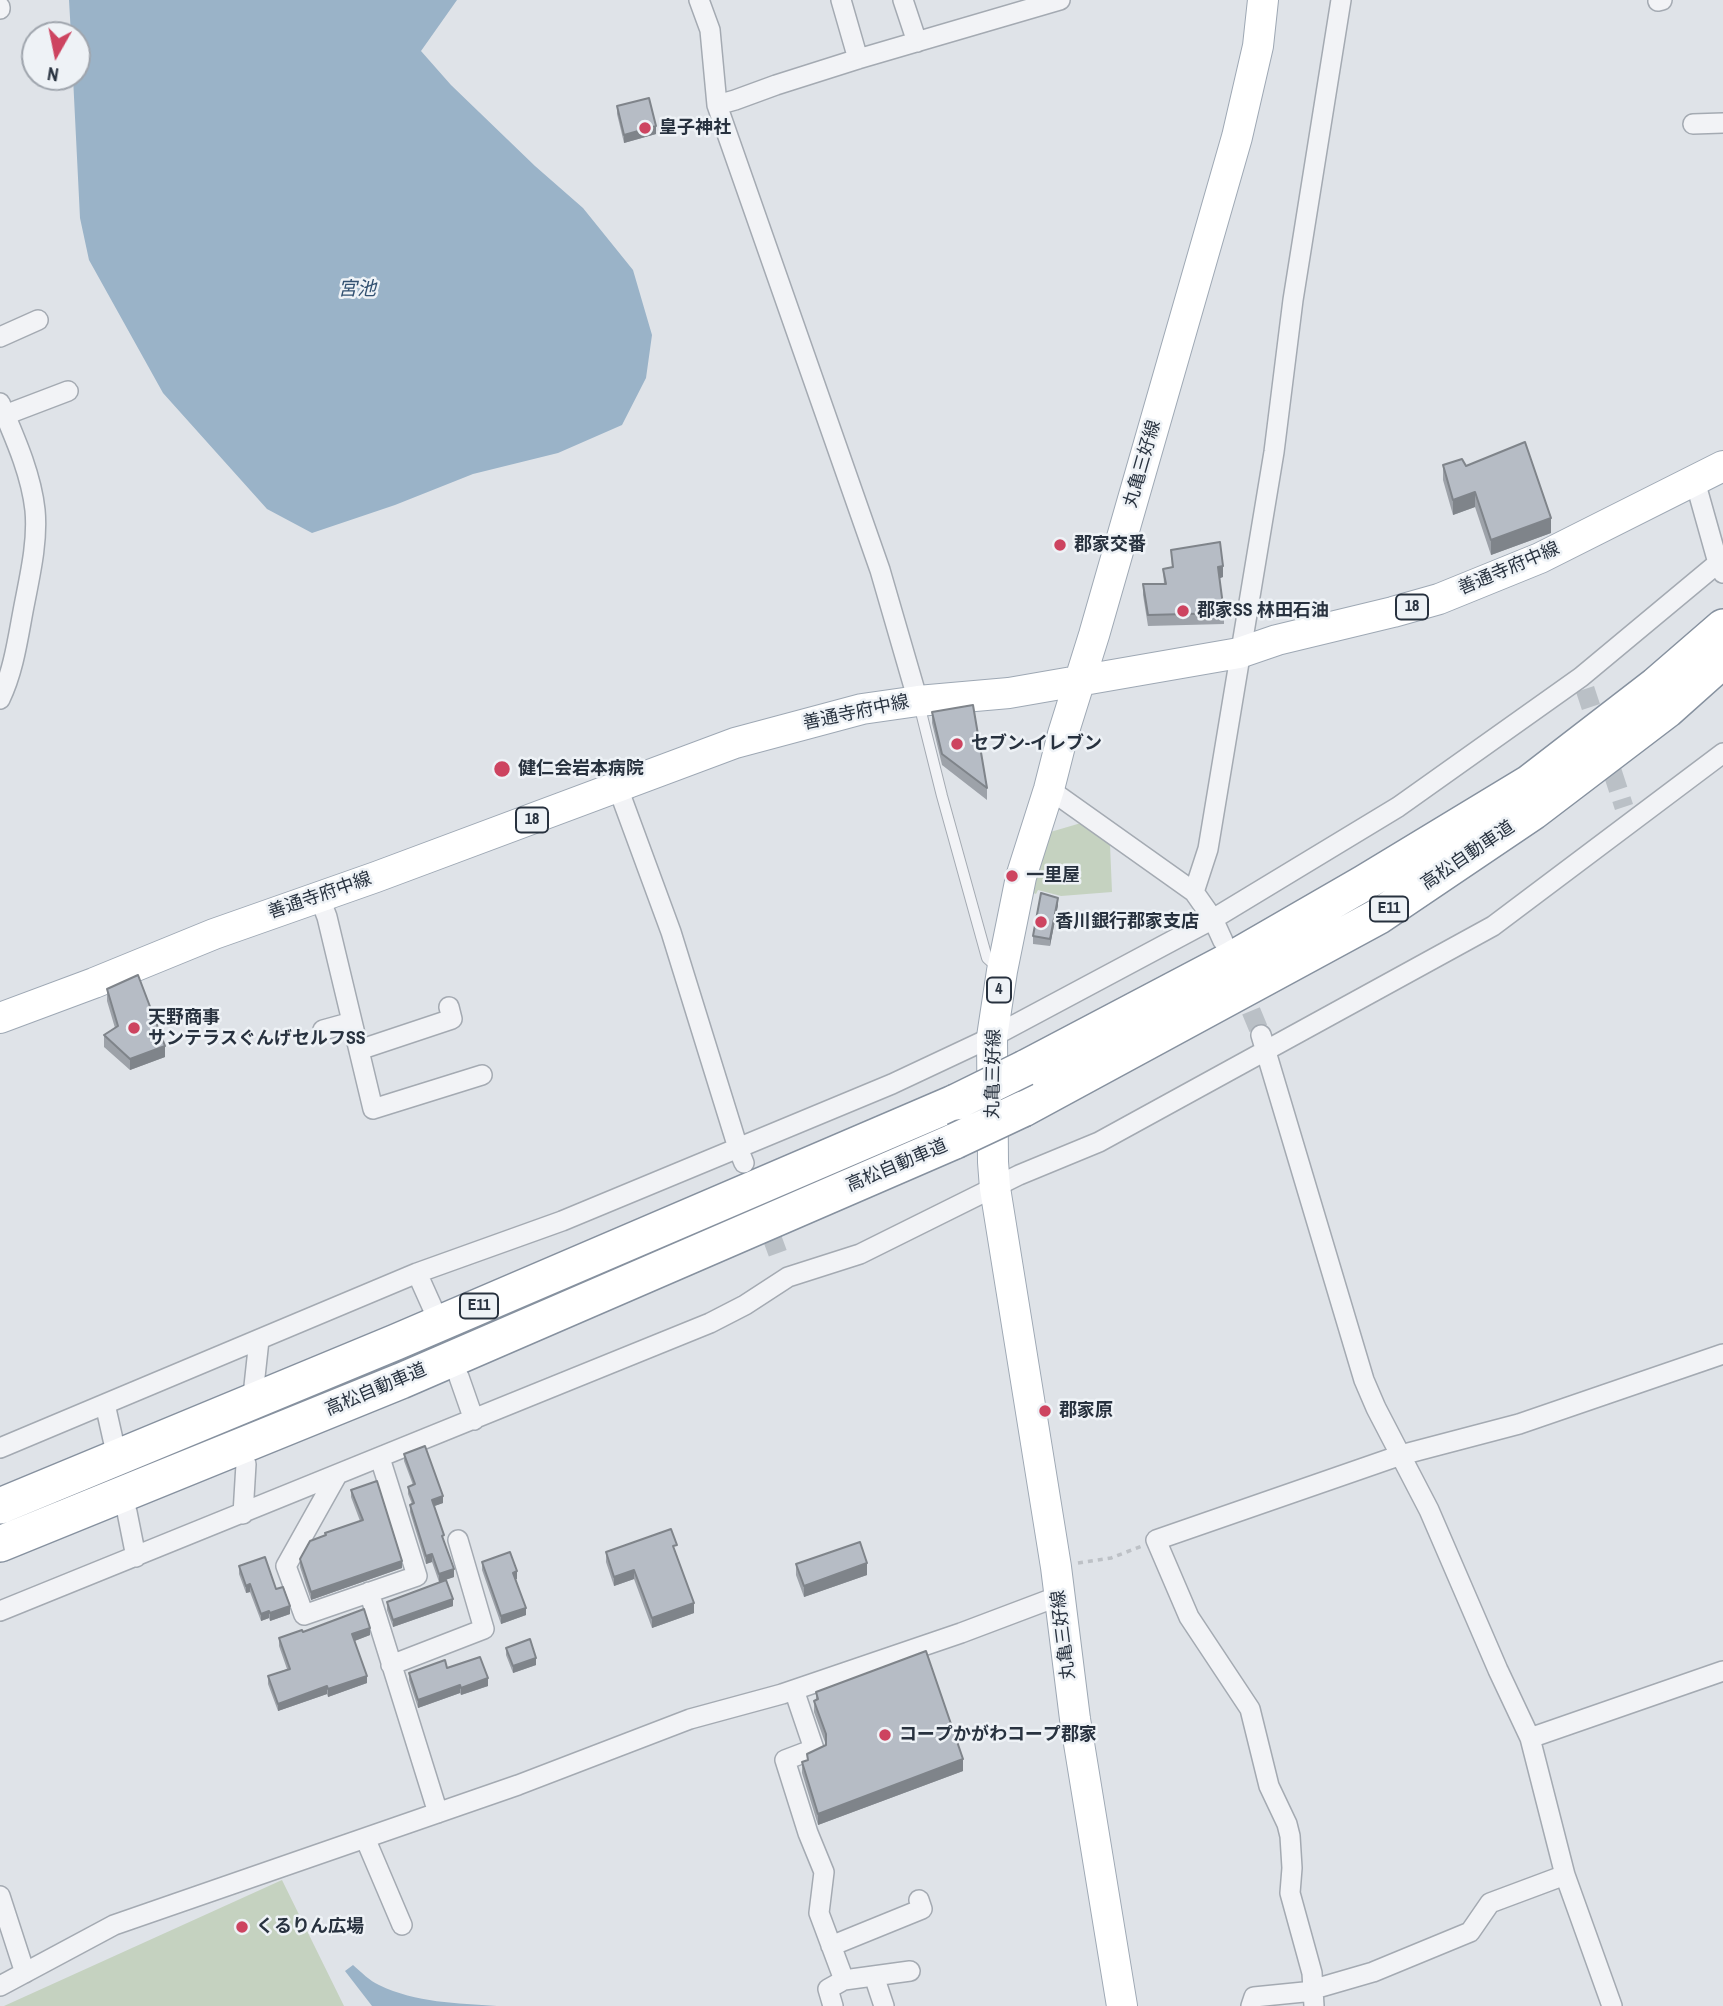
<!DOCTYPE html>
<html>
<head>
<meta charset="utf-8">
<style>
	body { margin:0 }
	#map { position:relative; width:1723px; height:2006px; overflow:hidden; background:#dfe3e8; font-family:"Archivo Narrow",sans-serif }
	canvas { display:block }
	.north { position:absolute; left:21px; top:21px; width:70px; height:70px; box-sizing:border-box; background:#eef2f6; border:2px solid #9fa5ad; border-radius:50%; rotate:189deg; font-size:19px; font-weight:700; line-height:28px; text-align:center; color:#28323f }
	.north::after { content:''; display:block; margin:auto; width:24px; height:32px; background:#cd4460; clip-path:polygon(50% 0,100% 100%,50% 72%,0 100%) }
</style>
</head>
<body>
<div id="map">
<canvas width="1723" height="2006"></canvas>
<div class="north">N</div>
</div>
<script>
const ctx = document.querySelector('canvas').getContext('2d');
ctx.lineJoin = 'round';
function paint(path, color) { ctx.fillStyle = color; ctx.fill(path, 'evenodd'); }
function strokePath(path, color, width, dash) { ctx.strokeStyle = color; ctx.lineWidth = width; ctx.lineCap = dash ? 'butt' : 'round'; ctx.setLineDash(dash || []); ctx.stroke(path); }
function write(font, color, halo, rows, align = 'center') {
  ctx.font = font + ' "Archivo Narrow","Noto Sans JP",sans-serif'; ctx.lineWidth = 5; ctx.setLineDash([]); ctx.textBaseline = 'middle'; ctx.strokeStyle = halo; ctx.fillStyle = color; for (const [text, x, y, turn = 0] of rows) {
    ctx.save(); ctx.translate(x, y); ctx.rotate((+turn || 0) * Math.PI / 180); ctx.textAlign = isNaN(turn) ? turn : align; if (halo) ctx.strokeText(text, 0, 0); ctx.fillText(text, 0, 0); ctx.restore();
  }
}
const green = new Path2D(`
	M1081 823 1110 844 1112 892 1061 896 1038 890 1036 894 1031 892 1047 833Z
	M282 1880 344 2006H4Z`);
const water = new Path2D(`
	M69 0H457L421 51 451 85 535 166 583 208 633 270 652 335 646 378 622 425 558 453 473 474 395 505 312 533 267 509 163 393 89 260 80 218 73 77H77V35H71Z
	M353 1965C361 1972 370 1981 379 1985 416 2003 457 2003 497 2006H372L345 1971Z`);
const streetTunnel = new Path2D(`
	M1585 689 1624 807
	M1240 984 1261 1035
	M751 1181 781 1262`);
const path = new Path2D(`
	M1078 1563 1111 1558 1142 1546`);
const lane = new Path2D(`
	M919 704 942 796 987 958 999 969`);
const street = new Path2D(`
	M699 0 710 30 717 105 880 570 918 701
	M841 0 858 59
	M903 0 917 42
	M1658 1 1662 0
	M0 7V9
	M717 105 735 100 776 85 858 59 1060 0
	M1693 124 1723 123
	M0 337 38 320
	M0 403C14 436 31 473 35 510 38 541 30 575 24 606 18 637 14 670 0 699
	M5 415 68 391
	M1695 481 1718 563 1723 573
	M618 788 671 932 738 1148 744 1163
	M1049 789 1194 892 1213 919 1223 941
	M1194 892 1208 849 1274 452 1293 300 1341 0
	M319 896 327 917 373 1109 482 1075
	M323 1030 352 1022
	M1261 1035 1364 1380 1376 1408 1429 1510 1498 1670 1530 1738 1565 1875 1612 2006
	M359 1050 452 1019 449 1007
	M417 1273 434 1311
	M459 1377 474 1420
	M254 1386 259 1340
	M105 1404 114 1444
	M0 1448 417 1273 562 1221 738 1148 892 1084 992 1037 1213 919 1398 807 1581 677 1718 563
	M337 1475 286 1566 304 1615 417 1576 380 1458
	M127 1512 136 1557
	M243 1514 246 1464
	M369 1592 438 1813
	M0 1611 710 1323 745 1305 788 1277 860 1254 1019 1175 1099 1142 1493 926 1723 753
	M391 1665 484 1629 458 1540
	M794 1690 814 1749 785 1760 808 1833 824 1872 819 1913 844 1980 910 1971
	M1530 1738 1723 1671
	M365 1838 402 1925
	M0 1896 25 1973
	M831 1946 922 1909 919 1900
	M874 1976 884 2006
	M0 1986 114 1925 518 1785 690 1719 782 1694 961 1633 1059 1596
	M833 2006 828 1989 844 1980
	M1251 2006 1254 1997 1304 1992 1373 1972 1470 1932 1490 1903 1565 1875
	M1314 2006 1312 1973 1290 1893 1292 1868 1290 1836 1287 1824 1269 1786 1250 1709 1189 1617 1156 1540 1401 1455 1519 1424 1723 1354`);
const primary = new Path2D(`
	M0 1018 94 983 214 934 376 877 735 743 862 709 918 701 1009 693 1239 653 1277 640 1393 612 1439 599 1540 558 1723 466
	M1122 2006 1075 1719 1056 1567 995 1188 993 1162 992 1037 1002 971 1021 877 1049 789 1063 734 1094 635 1237 137 1258 46 1263 0`);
const highway = new Path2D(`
	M1025 1068 1234 958 1364 883 1529 783 1656 685 1723 627
	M1023 1109 1379 916 1533 812 1667 710 1723 660
	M0 1506 396 1342 956 1102
	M0 1544 401 1381 955 1141`);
const highwayBridge = new Path2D(`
	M956 1102 1025 1068
	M955 1141 1023 1109`);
const wall = new Path2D(`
	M617 106 656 134 624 143 617 114Z
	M1443 465 1466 466 1551 533 1491 555 1475 507 1453 515 1443 480Z
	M1171 550 1223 577 1219 578 1224 613V624L1148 626 1143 595V584H1164L1163 569 1172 568Z
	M932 712 987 788V800L942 765 932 723Z
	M1058 905 1050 946 1033 944V936Z
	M107 989 165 1057 130 1070 104 1047V1035L115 1028 107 1001Z
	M404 1454 443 1503 434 1506 454 1577 439 1582 432 1562 426 1564 410 1512V1505L412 1504 408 1494V1487L413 1485 404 1461Z
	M351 1490 402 1568 311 1600 300 1567V1559L325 1536V1533L360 1521 351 1497Z
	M606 1552 677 1555 694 1613 652 1628 634 1579 614 1586 606 1562Z
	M482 1562 517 1579H516L526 1615 501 1624 482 1570Z
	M796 1564 867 1575 804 1597 796 1575Z
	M239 1566 276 1589 290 1614 270 1621 269 1618 261 1621 250 1592 246 1593 239 1574Z
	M387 1602 453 1606 393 1627 387 1610Z
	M303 1632 370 1635 354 1641 367 1683 328 1697 327 1694 278 1711 268 1684V1676L287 1669 279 1646V1638Z
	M506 1648 536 1665 513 1673 506 1655Z
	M447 1668 488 1686 461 1695 460 1693 418 1708 409 1680V1673Z
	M816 1692 963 1771 818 1825 802 1773V1762L807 1760V1754L826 1745 814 1712V1701L816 1700Z`);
const shadedWall = new Path2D(`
	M656 126V134L624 143V135Z
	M1475 492V507L1453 515V500Z
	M1551 518V533L1491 555V540Z
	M1223 566V577L1218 579V567Z
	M1058 898V905L1050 946V939Z
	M165 1046V1057L130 1070V1059Z
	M443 1496V1503L432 1507V1500Z
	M432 1554V1562L426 1564V1556Z
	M402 1561V1568L311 1600V1592Z
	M867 1563V1575L804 1597V1586Z
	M454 1569V1577L439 1582V1574Z
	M634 1570V1579L614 1586V1577Z
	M517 1571V1579L513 1580V1573Z
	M250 1584V1592L246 1593V1586Z
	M453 1599V1606L393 1627V1620Z
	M694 1603V1613L652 1628V1618Z
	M290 1606V1614L270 1621V1613Z
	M526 1608V1615L501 1624V1616Z
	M269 1611V1618L261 1621V1614Z
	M370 1628V1635L352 1642V1634Z
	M536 1658V1665L513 1673V1666Z
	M367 1676V1683L328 1697V1689Z
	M488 1678V1686L461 1695V1688Z
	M460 1685V1693L418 1708V1700Z
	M327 1686V1694L278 1711V1704Z
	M963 1759V1771L818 1825V1814Z`);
const building = new Path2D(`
	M649 98 656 126 624 135 617 106Z
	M1525 442 1551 518 1491 540 1475 492 1453 500 1443 465 1462 459 1466 466Z
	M1220 542 1223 566 1218 567 1224 613 1148 615 1143 584H1166L1163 569 1173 567 1171 550Z
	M973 705 987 788 942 754 932 712Z
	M1041 893 1058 898 1050 939 1033 936Z
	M138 975 165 1046 130 1059 104 1035 118 1026 107 989Z
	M425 1446 443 1496 432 1500 444 1535 442 1536 454 1569 439 1574 432 1554 426 1556 410 1505 414 1503 408 1487 415 1484 404 1454Z
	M377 1481 402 1561 311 1592 300 1559 310 1541 326 1535 325 1533 363 1520 351 1490Z
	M671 1529 677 1545 673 1546 694 1603 652 1618 634 1570 614 1577 606 1552Z
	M860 1542 867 1563 804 1586 796 1564Z
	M510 1552 517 1571 513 1573 526 1608 501 1616 482 1562Z
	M265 1557 276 1589 283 1587 290 1606 270 1613 269 1611 261 1614 250 1584 246 1586 239 1566Z
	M446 1580 453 1599 393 1620 387 1602Z
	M364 1609 370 1628 352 1634 367 1676 328 1689 327 1686 278 1704 268 1676 290 1669 279 1638 302 1630 303 1632Z
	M530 1639 536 1658 513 1666 506 1648Z
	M926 1651 963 1759 818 1814 802 1762 808 1760 807 1754 826 1745V1734L814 1701 818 1699 816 1692Z
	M480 1657 488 1678 461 1688 460 1685 418 1700 409 1673 445 1660 447 1668Z`);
const markers = [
	[645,128,7,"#cd4460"],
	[1060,545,7,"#cd4460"],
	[1183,611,7,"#cd4460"],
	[957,744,7,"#cd4460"],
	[502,769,9,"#cd4460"],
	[1012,876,7,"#cd4460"],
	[1041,922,7,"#cd4460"],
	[134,1028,7,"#cd4460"],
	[1045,1411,7,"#cd4460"],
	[885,1735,7,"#cd4460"],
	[242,1927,7,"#cd4460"]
];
const shields = [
	[1412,607,32],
	[532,820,32],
	[1389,909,38],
	[999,990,24],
	[479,1306,38]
];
const shieldNames = [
	["18",1412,607],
	["18",532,820],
	["E11",1389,909],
	["4",999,990],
	["E11",479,1306]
];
const poiNames = [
	["皇子神社",659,128],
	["郡家交番",1074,545],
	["郡家SS 林田石油",1197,611],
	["セブン-イレブン",971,744],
	["健仁会岩本病院",518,769],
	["一里屋",1026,876],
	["香川銀行郡家支店",1055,922],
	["天野商事",148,1018],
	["サンテラスぐんげセルフSS",148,1039],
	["郡家原",1059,1411],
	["コープかがわコープ郡家",899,1735],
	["くるりん広場",256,1927]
];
const streetNames = [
	["丸亀三好線",1143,464,-74],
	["善通寺府中線",1509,569,-23],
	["善通寺府中線",856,713,-12],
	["高松自動車道",1468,856,-34],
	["善通寺府中線",320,896,-19],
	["丸亀三好線",994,1074,-89],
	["高松自動車道",897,1166,-23],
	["高松自動車道",376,1390,-23],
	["丸亀三好線",1064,1635,-97]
];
const waterNames = [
	["宮池",357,290]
];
paint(green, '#c5d2c0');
paint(water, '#9ab3c8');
strokePath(streetTunnel, '#bac0c6', 19, [19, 10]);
strokePath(lane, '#a4aab2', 12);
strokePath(street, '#a4aab2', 22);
strokePath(primary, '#9ea8b4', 32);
strokePath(highway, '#86919f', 38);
strokePath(path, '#bdc1c6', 3.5, [5, 5]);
strokePath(lane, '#f2f3f6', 10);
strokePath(street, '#f2f3f6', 19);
strokePath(primary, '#fff', 30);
strokePath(highway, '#fff', 35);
strokePath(highwayBridge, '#86919f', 38, []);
strokePath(highwayBridge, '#fff', 35);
paint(wall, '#9da2a9');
paint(shadedWall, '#7f848a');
paint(building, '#b6bcc5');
strokePath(building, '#7f848a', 2);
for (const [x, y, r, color] of markers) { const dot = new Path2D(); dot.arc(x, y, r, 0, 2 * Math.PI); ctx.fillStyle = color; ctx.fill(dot); strokePath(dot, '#eef2f6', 2.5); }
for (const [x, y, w] of shields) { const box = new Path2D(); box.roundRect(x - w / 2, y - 12.5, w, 25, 5); ctx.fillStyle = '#eef2f6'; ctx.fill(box); strokePath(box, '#28323f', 2); }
write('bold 16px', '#28323f', null, shieldNames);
write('bold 18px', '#28323f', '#eef2f6', poiNames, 'left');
write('18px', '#28323f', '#eef2f6', streetNames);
write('italic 19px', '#335272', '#eef2f6', waterNames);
</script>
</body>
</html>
